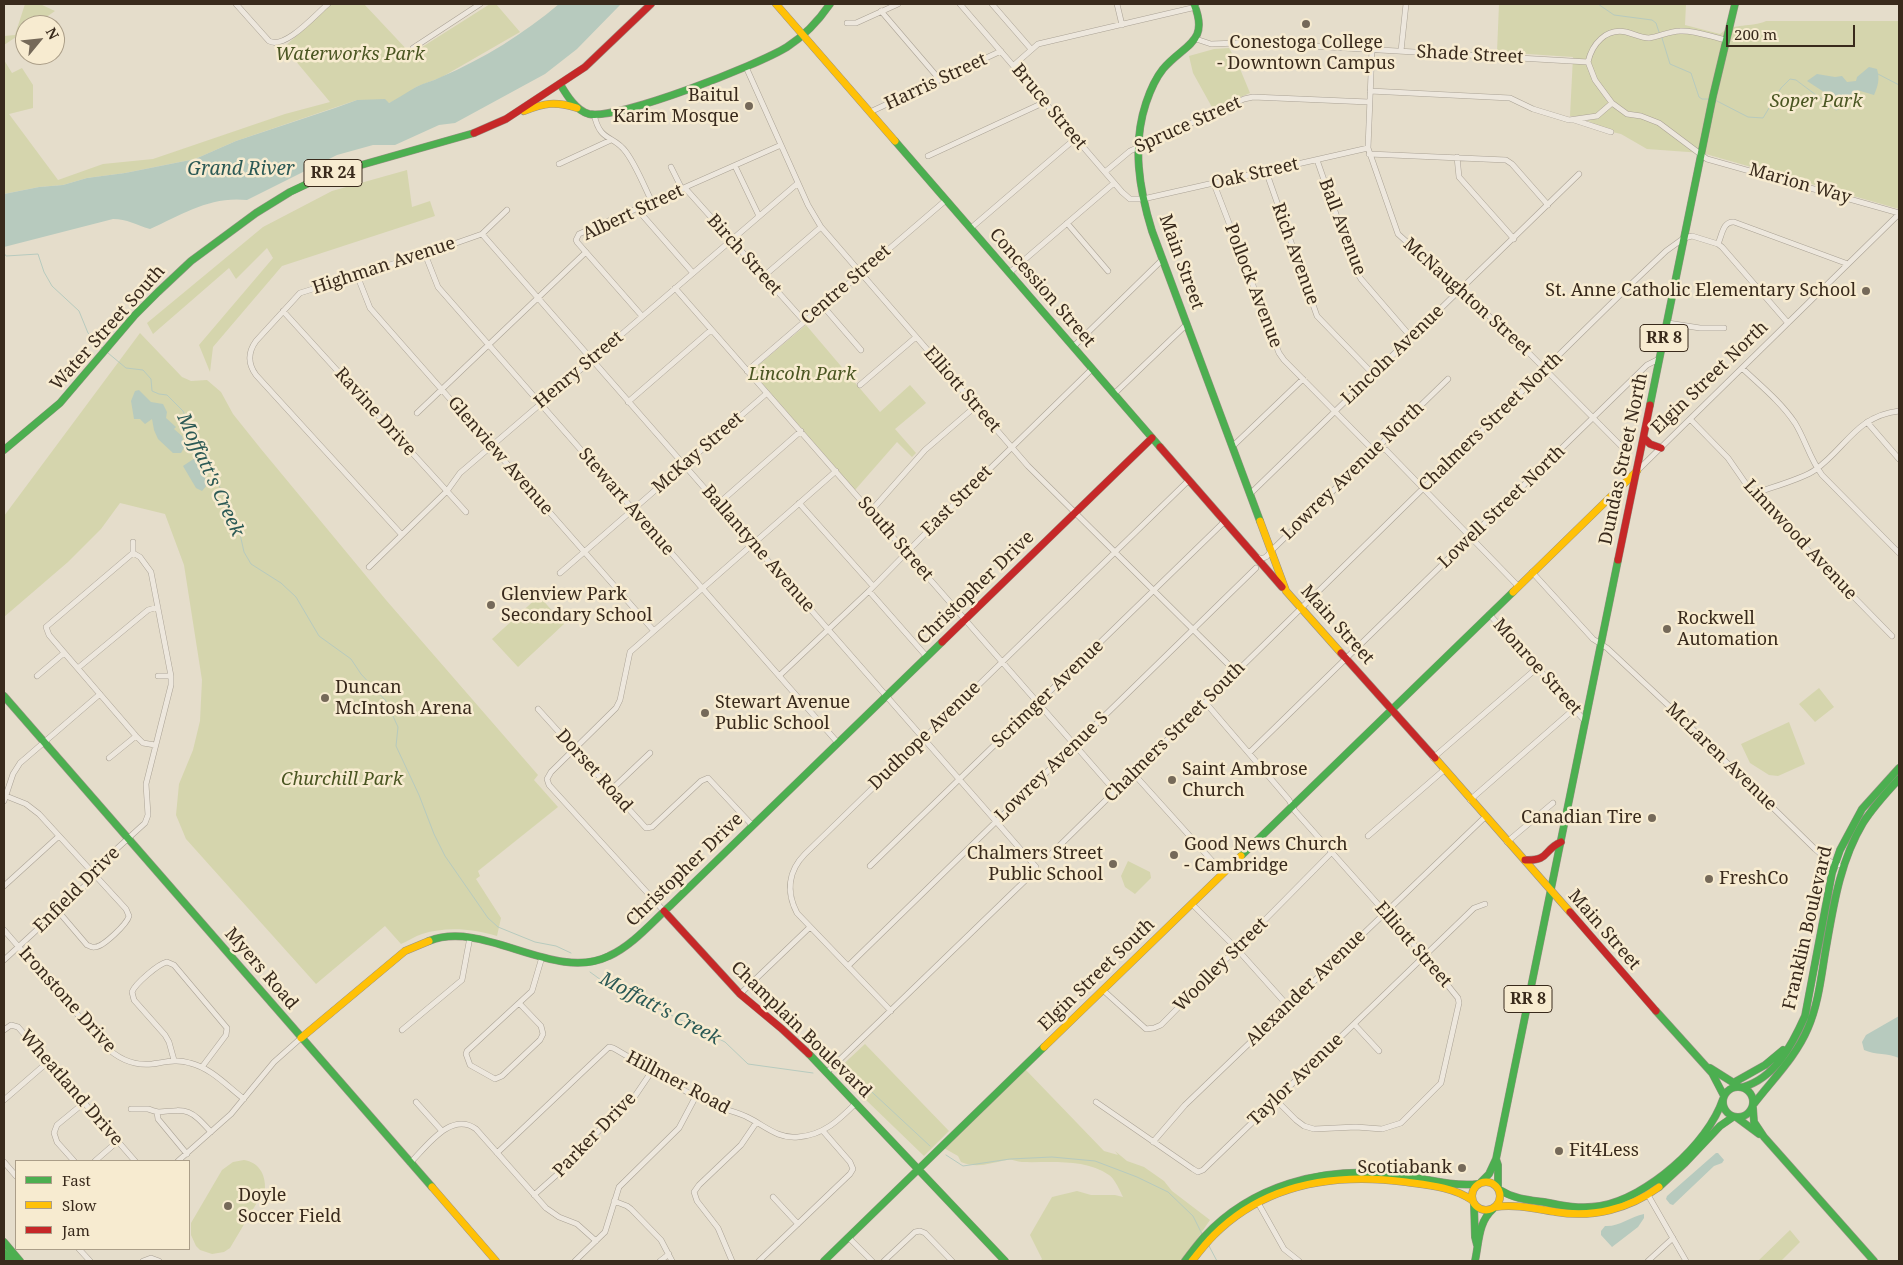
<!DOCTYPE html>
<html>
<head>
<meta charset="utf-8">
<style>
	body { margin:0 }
	#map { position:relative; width:1903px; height:1265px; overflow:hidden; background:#e5ddcb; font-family:"Noto Serif",serif }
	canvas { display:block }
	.frame { position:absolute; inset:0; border:5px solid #392a1c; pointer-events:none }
	.legend { position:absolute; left:15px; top:1160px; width:175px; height:90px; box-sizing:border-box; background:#f7ebd0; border:1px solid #ab9e88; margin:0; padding:6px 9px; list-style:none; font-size:15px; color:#392a1c }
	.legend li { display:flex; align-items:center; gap:10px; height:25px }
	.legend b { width:25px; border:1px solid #ab9e88 }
	.north { position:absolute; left:15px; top:15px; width:50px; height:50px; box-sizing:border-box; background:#f7ebd0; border:1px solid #ab9e88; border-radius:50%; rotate:62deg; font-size:14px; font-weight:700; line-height:20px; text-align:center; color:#392a1c }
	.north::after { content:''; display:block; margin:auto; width:18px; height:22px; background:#756959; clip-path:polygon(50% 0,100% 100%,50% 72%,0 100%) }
	.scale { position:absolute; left:1726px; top:25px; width:129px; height:22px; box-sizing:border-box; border:2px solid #392a1c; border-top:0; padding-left:6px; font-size:15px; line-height:18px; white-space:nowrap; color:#392a1c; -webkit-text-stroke:4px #f7ebd0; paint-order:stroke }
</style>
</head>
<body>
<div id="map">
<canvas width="1903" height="1265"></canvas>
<div class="frame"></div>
<ul class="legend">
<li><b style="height:6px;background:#4caf50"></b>Fast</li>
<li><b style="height:6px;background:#ffc107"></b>Slow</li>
<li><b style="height:6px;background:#c62828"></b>Jam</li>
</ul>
<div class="north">N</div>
<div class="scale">200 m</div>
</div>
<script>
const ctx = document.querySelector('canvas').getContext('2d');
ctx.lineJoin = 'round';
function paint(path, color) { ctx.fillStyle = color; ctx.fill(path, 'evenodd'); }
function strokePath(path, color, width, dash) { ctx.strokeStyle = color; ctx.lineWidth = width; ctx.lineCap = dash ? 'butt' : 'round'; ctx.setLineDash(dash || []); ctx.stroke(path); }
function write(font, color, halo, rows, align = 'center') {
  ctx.font = font + ' "Noto Serif",serif'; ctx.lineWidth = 5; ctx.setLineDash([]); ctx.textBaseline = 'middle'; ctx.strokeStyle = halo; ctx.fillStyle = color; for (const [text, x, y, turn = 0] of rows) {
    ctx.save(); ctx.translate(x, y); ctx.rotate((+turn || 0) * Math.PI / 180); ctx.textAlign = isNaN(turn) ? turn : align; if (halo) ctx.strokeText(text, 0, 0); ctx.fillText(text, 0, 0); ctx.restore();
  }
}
const green = new Path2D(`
	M25 4H40L55 11 35 25H25V31L4 45V36L15 35Z
	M332 4H364L411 54 490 4H496L520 32 442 77 416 87 403 97 389 103 357 100 236 141 195 159 125 173 87 178 63 185 39 187 4 194V60L12 73 22 68 33 85V108L9 114 58 180 103 164 153 159 285 114 330 102 284 47Z
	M1499 4H1686L1685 25 1720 34C1734 22 1751 28 1766 21H1899V209L1702 153 1647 149 1621 134 1608 131 1581 117 1570 116 1573 57 1497 52Z
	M1229 48 1238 64 1250 93 1213 109 1193 73 1189 56 1214 49Z
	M407 170 412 207 430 201 435 216 282 266 213 347 210 372 199 345 273 258 267 248 236 279 229 268 153 334 147 323 263 227 332 191Z
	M806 325 880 412 910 385 926 403 895 429 916 453 912 457 897 442 855 490 756 376 755 368Z
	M140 333 182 377 191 381 207 380 221 392 233 414 261 449 386 600 538 775 534 780 558 807 478 871 480 876 476 879 501 918 497 936C473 929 447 926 422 934 415 936 408 941 401 944L385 926 316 984 186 839 176 815 179 784 193 750 200 721 202 680 184 565 165 514 120 503 101 529 68 562 4 617V516Z
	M539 596 564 624 518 667 492 639Z
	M1819 688 1834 707 1815 722 1799 704Z
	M1789 722 1805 764 1778 776 1769 775 1750 763 1741 744Z
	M1128 861 1150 872 1151 878 1135 894 1125 887 1121 876Z
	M865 1044 949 1131 924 1156 836 1071Z
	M1024 1068 1104 1151 1118 1155 1115 1151 1127 1161 1144 1167 1164 1181 1172 1191 1210 1220 1182 1261H1040L1042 1259 1030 1235 1052 1197 1077 1191 1091 1195H1115L1123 1197C1120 1191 1115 1179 1109 1175 1084 1158 1050 1163 1022 1162 1016 1162 1013 1159 1007 1160 990 1163 977 1169 961 1162L958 1156 942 1147Z
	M244 1160C258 1162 266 1174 265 1189L230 1248 224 1252 212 1254 200 1250 196 1246 191 1235V1223L222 1170 233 1162Z
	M1790 1230 1800 1242 1782 1260 1784 1261H1758Z`);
const water = new Path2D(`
	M559 4H621L577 49 545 74 455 123 439 125 395 145H373L337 155 247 200C210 196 183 214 150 229 136 225 127 219 113 219L4 247V194L39 187 63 185 87 178 125 173 195 159 236 141 335 108 357 100 385 99 389 103C399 98 407 92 416 87 424 83 433 81 441 77 483 59 525 33 559 4Z
	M1869 67 1877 69C1880 79 1878 86 1874 95L1857 90 1847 107 1807 81 1817 74 1835 77 1842 76 1847 82 1856 81 1857 77Z
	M139 390 151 402 163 404 167 412 166 418 176 427 174 429 182 436 185 446 181 453H173L158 439 154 430 152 419 145 424 140 419H134L131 401 135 391Z
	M195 458 208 484 202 491 196 488 183 466Z
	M1899 1016V1058C1888 1053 1875 1055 1864 1050L1862 1042 1866 1035Z
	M1716 1153H1718L1724 1160 1722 1163 1714 1166 1673 1205 1670 1204 1666 1199 1667 1196Z
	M1644 1214V1218L1638 1227 1612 1247 1601 1235V1231L1605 1226C1619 1227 1630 1217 1644 1214Z`);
const stream = new Path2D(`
	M1598 4 1614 15 1652 20 1656 23 1659 32
	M1662 38 1670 64 1691 73 1699 97 1702 99H1708
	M1878 74 1899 85
	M1715 100 1748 117 1763 118 1781 88 1790 79 1796 80 1836 110 1844 106
	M4 253 6 256 38 254 44 272 52 286 79 311 88 333 103 349
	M108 353 126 368 143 370 151 379 152 391 159 394 167 395 183 411 238 525 244 552 251 564 281 583 296 597 319 636 351 659 361 674 386 701 398 727 396 746 419 795 434 834 445 856 488 918 498 927 535 942 556 946 571 953
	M590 972 601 980 725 1042 748 1064 813 1073
	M843 1076 859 1080 930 1146
	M946 1155 963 1166 1010 1159 1052 1157 1095 1161 1137 1177 1168 1192 1193 1216 1202 1234
	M1209 1246 1217 1261`);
const street = new Path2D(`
	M236 4 269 41C285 50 316 14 328 4
	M960 4 1122 192 1130 199H1143L1368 148
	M992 4 1031 49
	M1117 4 1122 25
	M881 11 940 80
	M847 23H856L898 4
	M1196 39 1211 44 1238 43 1293 45 1588 62
	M413 48 480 4
	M1372 49 1368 148 1398 234 1520 344 1627 452
	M1401 51 1406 4
	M1588 62 1595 80 1612 103 1627 114 1641 116 1659 123 1707 159 1899 213
	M1588 62C1592 44 1606 28 1626 32 1634 34 1642 38 1649 38 1659 37 1669 31 1680 31 1695 30 1711 37 1726 40
	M1014 65 1038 44 1196 7
	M746 67 808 205 821 227 1028 466 1236 672
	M1370 91 1510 98 1533 109 1569 120 1597 116 1612 103
	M870 112 1001 51
	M594 114C600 143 613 134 626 152 637 167 644 186 652 202
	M1574 120 1611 132
	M1369 154 1506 160 1512 164 1548 205
	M928 156 1045 102
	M1457 157 1459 177 1514 239
	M1317 160 1356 271 1361 279 1411 337
	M559 164 611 140
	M735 166 759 216
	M671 167 682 189
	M1266 171 1317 316 1373 374
	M1105 172 1130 151 1244 99 1253 97 1369 102
	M1214 184 1279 353 1284 360 1371 448 1386 450 1518 586
	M685 188 804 321
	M637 209 693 273
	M1067 223 1108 271
	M971 228 1076 138
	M482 234 1036 867 1034 872 827 1072
	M1718 244C1722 235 1723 221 1734 222L1848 264
	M425 254 438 287 838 743
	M1009 273 1114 183
	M357 275 370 308 654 631
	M764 276 821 227
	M675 288 1115 791
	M822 305 861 350
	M283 311 466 512
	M642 316 577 242 576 240 579 234 781 145
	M1668 323 1700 328H1724
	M1073 347 1163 259
	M1743 369C1761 386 1781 402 1795 423 1805 439 1810 459 1822 475L1899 553
	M747 371 946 200
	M860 385 916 337
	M1114 394 1187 324
	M628 402 711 330
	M417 413 586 252
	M1690 419 1728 458 1753 494 1892 636
	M1867 422 1899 459
	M1233 446 1303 379
	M1637 471 1899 214
	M1250 494 1579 174
	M1753 494C1769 488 1803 479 1815 470 1846 448 1856 416 1899 411
	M799 503 873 586
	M718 504 801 431
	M871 511 925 450 976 406
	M402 535 256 375C248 364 248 352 256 341L300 293 425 254 482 234 507 210
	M133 542V553L46 627 49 635 136 736 143 743 155 745
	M1257 557C1264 560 1267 557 1271 551L1448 379
	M369 567 447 491 460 473 798 183
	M1532 572 1593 639 1607 648 1670 707 1815 849 1829 861 1838 865
	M560 573 767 393
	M869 591 927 657
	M1489 614 1585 721
	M78 668 148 610 158 607
	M37 676 64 653
	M158 676H171
	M779 676 869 591 962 496 1092 369
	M1205 702 1289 800 1295 811 1424 956 1458 998 1459 1003 1441 1083 1401 1123 1382 1129 1356 1127 1314 1129 1304 1126 1296 1120 1276 1100
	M538 709 646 828 652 827 701 781 708 778 753 826
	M1249 753 1647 365 1659 359
	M109 758 136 736
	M1433 758 1537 668
	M1133 773 1223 873
	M611 790 650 753
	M6 796 26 804 39 814 126 909 129 916C127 924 103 947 95 947 92 948 90 946 87 945L58 911
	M1470 800 1573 710
	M4 801 13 774 20 763 100 694
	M1368 836 1444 770
	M1507 842 1553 803
	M1050 855 1626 289 1666 251 1684 238 1692 236 1718 244 1722 247 1788 323
	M870 866 1225 521
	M4 886 59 836
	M1192 904 1237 949 1288 1006
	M664 911 549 785 547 779 551 772 616 708 620 700 630 652 836 471
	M4 930 104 1045C117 1058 134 1066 152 1064 166 1062 177 1059 190 1063 211 1068 227 1086 244 1099
	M4 960 90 881 111 854 145 823 148 815 146 784 171 685V676L151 572 140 557 133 553
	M848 966 1256 568
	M1104 991 1146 1029 1154 1028 1161 1025 1332 852
	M740 994 810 927
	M519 1003 541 1026 543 1034 540 1040 502 1076 495 1079 470 1065 466 1054 467 1051 532 991 542 957
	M891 1011 797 913C786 892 788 871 805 854L1189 480
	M1354 1024 1379 1051
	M4 1030 11 1025 18 1027 135 1161
	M402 1030 462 980 470 937
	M174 1060 169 1042 165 1035 134 1000 132 992C135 984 158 964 167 962L174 965 227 1028 226 1035 202 1067
	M4 1100 49 1061
	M416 1102 442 1131
	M1096 1102 1193 1169 1198 1172 1203 1170 1474 908 1485 904
	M131 1109C137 1109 142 1109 148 1109 152 1110 155 1112 159 1112 189 1109 190 1109 211 1132
	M157 1112 158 1119 187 1154
	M1153 1142 1185 1105 1485 817
	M497 1153 609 1047 613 1048C646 1066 678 1090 713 1105 725 1110 738 1112 749 1118 765 1126 778 1139 798 1137 824 1135 839 1120 856 1103
	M74 1161 57 1142 54 1133 57 1125 85 1102
	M95 1161 118 1141
	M178 1161 231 1114 274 1062 301 1038
	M4 1162 16 1176
	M410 1163C427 1146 451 1111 476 1129L546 1208 559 1217 577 1224 596 1241
	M534 1195 561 1171 580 1149 635 1096 652 1071
	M1648 1195 1686 1261
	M773 1197 798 1224
	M614 1201 627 1206 631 1209 661 1240 672 1261
	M1257 1201 1284 1249 1299 1261
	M848 1237 872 1261
	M79 1249 90 1261
	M143 1261 151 1258 159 1261
	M575 1261 605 1232 619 1187 679 1128 696 1096
	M660 1261 669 1254
	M732 1261 718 1228 697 1201 694 1192 699 1185 741 1145 756 1123
	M759 1261 850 1174 853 1169 850 1162 823 1131
	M884 1261 915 1232 920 1231 925 1233 952 1261
	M1648 1261 1673 1238`);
const fast = new Path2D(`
	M1194 4C1210 43 1184 44 1163 69 1155 79 1150 91 1146 103 1132 145 1139 189 1152 231L1260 521
	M560 84C566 94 576 111 589 114 618 120 758 65 787 47 804 36 819 20 830 4
	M895 141 1160 447
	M1650 405 1713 96 1735 4
	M4 450 60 403 135 315 158 292 191 261 256 213 290 192 326 175 474 133
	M4 696 432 1187
	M1241 856 1513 592
	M429 941C484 919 554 983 609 956 633 945 652 922 671 905L942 642
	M1656 1011 1712 1073 1724 1096
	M809 1054 1005 1261
	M1710 1068 1737 1085
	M1733 1083 1765 1065 1783 1050
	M1723 1102a15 15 0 1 1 30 0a15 15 0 1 1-30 0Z
	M1743 1087C1775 1078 1792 1045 1805 1016L1832 873 1840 850 1862 809 1899 768
	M1753 1105C1772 1080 1796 1057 1808 1028 1818 1005 1821 978 1825 954 1833 909 1839 863 1863 823 1873 807 1886 793 1899 779
	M1753 1108 1754 1122 1764 1137 1874 1261
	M1736 1117 1759 1134
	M1496 1159 1498 1165V1187
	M1481 1182 1489 1174 1496 1159 1618 560
	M1659 1187 1685 1163 1720 1126 1733 1117
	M1500 1190C1514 1199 1528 1200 1544 1202 1563 1206 1581 1209 1600 1206 1647 1198 1708 1144 1723 1099
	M1474 1204 1475 1237 1477 1245
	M4 1242 20 1261
	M4 1253 11 1261
	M824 1261 1044 1047
	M1185 1261C1191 1253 1197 1245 1204 1237 1252 1185 1322 1167 1391 1174 1421 1177 1448 1187 1478 1184
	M1475 1261C1479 1243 1478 1222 1493 1209`);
const slow = new Path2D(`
	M776 4 895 141
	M524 111C545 103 555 101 577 108
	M1260 521 1286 591 1341 653
	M1513 592 1637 471
	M1435 758 1570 912
	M301 1038 405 951 429 941
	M1044 1047 1241 856
	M1472 1196a14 14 0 1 1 28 0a14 14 0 1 1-28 0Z
	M432 1187 496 1261
	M1495 1207C1516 1204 1536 1209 1556 1212 1593 1218 1629 1209 1659 1187
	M1192 1261C1199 1252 1206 1243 1214 1235 1266 1183 1337 1173 1406 1182 1428 1185 1453 1187 1472 1200`);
const jam = new Path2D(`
	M474 133 506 119 585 67 651 4
	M1644 438 1650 444 1661 448
	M1160 447 1282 587
	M1618 560 1650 405
	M942 642 1152 438
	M1341 653 1435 758
	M1525 860C1550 861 1543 850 1561 842
	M664 911 740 994 782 1029 809 1054
	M1570 912 1656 1011`);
const markers = [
	[1306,24,5,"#756959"],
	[749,106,5,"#756959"],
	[1866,291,5,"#756959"],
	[491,605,5,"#756959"],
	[1667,629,5,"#756959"],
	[325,698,5,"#756959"],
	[705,713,5,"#756959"],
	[1172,780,5,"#756959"],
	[1652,818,5,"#756959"],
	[1174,855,5,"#756959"],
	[1113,864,5,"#756959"],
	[1709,879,5,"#756959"],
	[1559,1151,5,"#756959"],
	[1462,1168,5,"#756959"],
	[228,1206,5,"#756959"]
];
const shields = [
	[333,173,58],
	[1664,338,48],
	[1528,999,48]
];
const shieldNames = [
	["RR 24",333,173],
	["RR 8",1664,338],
	["RR 8",1528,999]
];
const poiNames = [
	["Conestoga College",1306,43,"center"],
	["- Downtown Campus",1306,64,"center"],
	["Baitul",739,96,"right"],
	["Karim Mosque",739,117,"right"],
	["St. Anne Catholic Elementary School",1856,291,"right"],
	["Glenview Park",501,595],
	["Secondary School",501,616],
	["Rockwell",1677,619],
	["Automation",1677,640],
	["Duncan",335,688],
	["McIntosh Arena",335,709],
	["Stewart Avenue",715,703],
	["Public School",715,724],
	["Saint Ambrose",1182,770],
	["Church",1182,791],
	["Canadian Tire",1642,818,"right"],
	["Good News Church",1184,845],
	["- Cambridge",1184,866],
	["Chalmers Street",1103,854,"right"],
	["Public School",1103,875,"right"],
	["FreshCo",1719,879],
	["Fit4Less",1569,1151],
	["Scotiabank",1452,1168,"right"],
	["Doyle",238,1196],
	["Soccer Field",238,1217]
];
const parkNames = [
	["Waterworks Park",350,55],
	["Soper Park",1816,102],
	["Lincoln Park",802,375],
	["Churchill Park",342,780]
];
const streetNames = [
	["Shade Street",1470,55,3],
	["Harris Street",936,82,-25],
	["Bruce Street",1049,107,50],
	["Spruce Street",1188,125,-24],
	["Oak Street",1255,174,-13],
	["Marion Way",1800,184,16],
	["Albert Street",633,213,-25],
	["Ball Avenue",1342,227,69],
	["Rich Avenue",1295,254,70],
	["Birch Street",744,255,48],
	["Main Street",1181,262,70],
	["Highman Avenue",384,266,-18],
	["Centre Street",846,285,-41],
	["Pollock Avenue",1253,286,69],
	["Concession Street",1042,288,49],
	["McNaughton Street",1467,297,42],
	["Water Street South",108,328,-48],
	["Lincoln Avenue",1393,355,-44],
	["Henry Street",579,370,-40],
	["Elgin Street North",1710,378,-44],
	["Elliott Street",962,390,49],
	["Ravine Drive",375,412,48],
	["Chalmers Street North",1491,422,-44],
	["McKay Street",698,453,-41],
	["Glenview Avenue",500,456,49],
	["Dundas Street North",1624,459,-78],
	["Lowrey Avenue North",1353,471,-44],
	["East Street",957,501,-45],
	["Stewart Avenue",626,502,49],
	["Lowell Street North",1502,507,-44],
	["South Street",895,539,49],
	["Linnwood Avenue",1800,540,47],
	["Ballantyne Avenue",758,549,49],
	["Christopher Drive",976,588,-44],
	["Main Street",1337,625,48],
	["Monroe Street",1537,667,48],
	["Scrimger Avenue",1048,694,-44],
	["Chalmers Street South",1175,732,-45],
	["Dudhope Avenue",925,736,-44],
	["McLaren Avenue",1721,757,44],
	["Lowrey Avenue S",1052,767,-44],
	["Dorset Road",594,771,48],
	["Christopher Drive",685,870,-44],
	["Enfield Drive",77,890,-45],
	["Franklin Boulevard",1808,928,-77],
	["Main Street",1604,930,49],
	["Elliott Street",1413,945,49],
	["Woolley Street",1221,965,-45],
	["Myers Road",261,969,49],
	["Elgin Street South",1097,975,-44],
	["Alexander Avenue",1306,988,-44],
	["Ironstone Drive",67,1000,48],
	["Champlain Boulevard",801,1030,44],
	["Taylor Avenue",1296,1080,-44],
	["Hillmer Road",678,1083,28],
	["Wheatland Drive",71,1088,49],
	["Parker Drive",595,1135,-46]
];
const waterNames = [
	["Grand River",241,170],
	["Moffatt's Creek",210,475,65],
	["Moffatt's Creek",660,1009,28]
];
paint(green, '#d5d5ad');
paint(water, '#b7cabe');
strokePath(stream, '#b7cabe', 1);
strokePath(street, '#aaa295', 6);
strokePath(fast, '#999185', 8);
strokePath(slow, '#999185', 8);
strokePath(jam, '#999185', 8);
strokePath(street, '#ede7dd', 5);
strokePath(fast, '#4caf50', 7);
strokePath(slow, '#ffc107', 7);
strokePath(jam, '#c62828', 7);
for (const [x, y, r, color] of markers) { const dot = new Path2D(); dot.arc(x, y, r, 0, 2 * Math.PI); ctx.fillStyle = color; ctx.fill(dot); strokePath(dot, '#f7ebd0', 2); }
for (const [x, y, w] of shields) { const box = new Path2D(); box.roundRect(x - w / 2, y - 13.5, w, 27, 4); ctx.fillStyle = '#f7ebd0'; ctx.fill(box); strokePath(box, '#392a1c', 1); }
write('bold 16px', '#392a1c', null, shieldNames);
write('18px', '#392a1c', '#f7ebd0', poiNames, 'left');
write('italic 18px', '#4a5622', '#f7ebd0', parkNames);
write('18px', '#392a1c', '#f7ebd0', streetNames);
write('italic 19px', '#2b5955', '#f7ebd0', waterNames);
</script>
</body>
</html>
